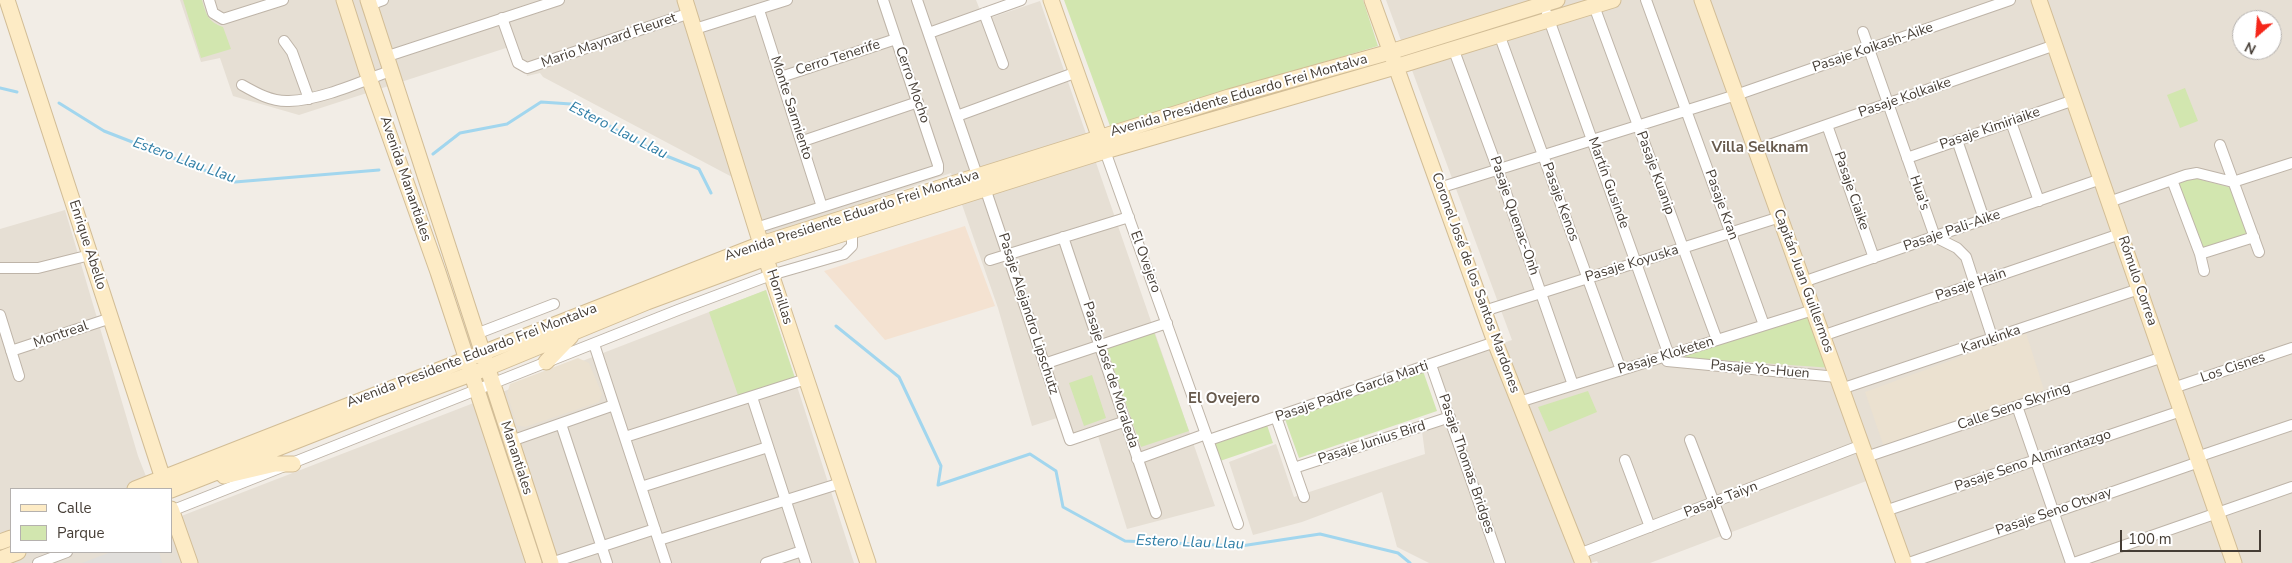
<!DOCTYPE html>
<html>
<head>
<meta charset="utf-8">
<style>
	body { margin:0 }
	#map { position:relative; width:2292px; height:563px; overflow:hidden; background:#f2ede6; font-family:"Nunito Sans",sans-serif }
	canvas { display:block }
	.legend { position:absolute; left:10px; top:488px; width:162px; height:65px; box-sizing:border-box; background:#fff; border:1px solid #b5b1ae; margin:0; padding:6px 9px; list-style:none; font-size:15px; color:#453d35 }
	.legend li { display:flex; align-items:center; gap:10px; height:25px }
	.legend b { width:25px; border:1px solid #b5b1ae }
	.north { position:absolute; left:2232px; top:10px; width:50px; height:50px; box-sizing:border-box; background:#fff; border:1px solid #b5b1ae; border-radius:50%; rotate:207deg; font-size:14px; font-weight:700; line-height:20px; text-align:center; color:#453d35 }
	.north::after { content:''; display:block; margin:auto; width:18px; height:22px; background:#f5271a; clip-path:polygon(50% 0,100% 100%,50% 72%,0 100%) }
	.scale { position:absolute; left:2120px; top:530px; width:141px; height:22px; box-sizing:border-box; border:2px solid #453d35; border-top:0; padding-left:6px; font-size:15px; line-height:18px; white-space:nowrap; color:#453d35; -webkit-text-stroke:4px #fff; paint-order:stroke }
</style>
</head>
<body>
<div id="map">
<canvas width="2292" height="563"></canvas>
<ul class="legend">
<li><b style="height:6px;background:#fdebc5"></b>Calle</li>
<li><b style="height:14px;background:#d2e6af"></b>Parque</li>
</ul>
<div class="north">N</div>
<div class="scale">100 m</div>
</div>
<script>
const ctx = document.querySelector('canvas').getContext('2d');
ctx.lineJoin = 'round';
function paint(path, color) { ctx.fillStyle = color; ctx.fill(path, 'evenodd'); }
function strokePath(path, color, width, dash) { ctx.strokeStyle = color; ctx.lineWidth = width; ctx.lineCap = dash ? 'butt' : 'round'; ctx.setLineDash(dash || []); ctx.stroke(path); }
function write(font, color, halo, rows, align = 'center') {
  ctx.font = font + ' "Nunito Sans",sans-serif'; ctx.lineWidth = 4; ctx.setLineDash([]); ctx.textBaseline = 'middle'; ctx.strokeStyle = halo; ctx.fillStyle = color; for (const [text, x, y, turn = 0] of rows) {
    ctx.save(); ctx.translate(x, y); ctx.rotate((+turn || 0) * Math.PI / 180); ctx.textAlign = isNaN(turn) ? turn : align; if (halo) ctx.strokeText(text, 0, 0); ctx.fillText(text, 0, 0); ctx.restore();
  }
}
const residential = new Path2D(`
	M180 0H976L984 20 1040 1 1215 506 1127 529 1098 436 1067 445 1057 418 1032 426 998 308 951 173 800 225 763 234 751 187 543 77 540 73 527 76 518 46 506 48 299 115 233 96 220 58 201 62Z
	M1386 0H2292V563H1899L1869 480 1650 563H1598L1597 561 1590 563H1500L1435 366 1512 340ZM2242 20H2272V50H2242Z
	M65 210 138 456 151 489H11V552H171V520L766 290 854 563H0V229Z
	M1448 424 1493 563H1429L1397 547 1382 492 1302 522 1253 535 1229 462 1276 444 1294 497 1425 454 1422 431Z`);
const commercial = new Path2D(`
	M965 226 995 306 885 340 824 271Z`);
const education = new Path2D(`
	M2026 333 2045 393 1884 447 1865 392Z
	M578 358 589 363 602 394 599 402 525 427 517 425 507 394 510 384Z`);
const green = new Path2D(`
	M183 0H202C206 14 208 22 223 27L231 49 201 58Z
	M1064 0H1363L1378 46 1110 126Z
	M2185 88 2198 121 2180 128 2167 95Z
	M2194 178 2232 188 2247 231 2246 234 2205 249 2202 248 2178 183Z
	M766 290 795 378 739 398 709 312Z
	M1815 312 1833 368 1675 357Z
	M1154 332 1189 431 1141 447 1107 349Z
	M1423 371 1437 411 1299 458 1285 419Z
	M1092 375 1106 418 1084 426 1069 383Z
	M1588 391 1597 412 1549 432 1538 407Z
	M1267 425 1273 443 1220 461 1214 443Z`);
const parking = new Path2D(`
	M111 552H159L162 563H82Z`);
const stream = new Path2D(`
	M0 88 17 92
	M59 103 104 131 235 182 379 170
	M433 154 460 133 507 124 541 102 571 104 654 151 699 169 711 193
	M836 326 899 377 941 466 938 485 1030 454 1056 471 1063 507 1125 541 1241 546 1320 534 1398 553 1410 563`);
const street = new Path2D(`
	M209 0 213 13 223 19 283 0
	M917 0 977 175
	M1646 0 1764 325
	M369 5 383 0
	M1594 6 1717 340
	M759 10 822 207
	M984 13 1003 64
	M1547 14 1671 361
	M502 18 518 63 527 68 690 13
	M695 29 787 0
	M1863 32 1935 237 1957 248 1966 257 1993 340
	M929 33 1021 0
	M1499 34 1621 370
	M284 41 292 52 309 99
	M1453 48 1498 170 1573 385
	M385 57 559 0
	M781 77 896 39
	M242 85C256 93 272 102 289 101 321 100 360 82 390 71
	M957 116 1077 72
	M2011 122 2039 201
	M1827 125 1874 258
	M1957 140 1984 219
	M803 141 918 102
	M2220 145 2259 252
	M1755 150 2055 45
	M1105 151 1238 524
	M1907 158 2074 100
	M2172 180 2200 254 2204 271
	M985 188 1070 440 1126 421
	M1439 188 1736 95 2010 0
	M2109 202 2186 175 2197 173 2233 182 2292 163
	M756 228 938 170V165L883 0
	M1063 237 1156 513
	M2200 254 2254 237
	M990 260 1129 217
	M0 268H38L90 255
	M1803 282 2101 179
	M1484 311 1780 217
	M0 315 19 376
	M476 334 554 304
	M1822 336 2120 234
	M594 344 666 563
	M11 351 111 318
	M1667 361 1837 377
	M1044 364 1167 323
	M1431 365 1500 563
	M2173 388 2292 348
	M1841 389 2139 289
	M752 397 806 563
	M1519 402 1813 310
	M2017 406 2071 563
	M1276 417 1304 497
	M561 424 607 563
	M625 437 806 379
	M1209 440 1495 342
	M1690 440 1726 534
	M511 441 614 405
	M1866 457 2163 357
	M2197 457 2292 425
	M1137 459 1206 434
	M1625 460 1650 527
	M1294 468 1450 417
	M641 487 768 447
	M171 511 678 310 771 275 844 254 852 246V231
	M1885 511 2181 411
	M659 540 841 483
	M1579 554 1862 445
	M38 563 67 552
	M551 563 655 529
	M766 563 802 551
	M1909 563 2199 462
	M2074 563 2292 487`);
const secondary = new Path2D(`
	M7 0 166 488
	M344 0 369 78 438 272 534 563
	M368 0 551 563
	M685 0 761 244 868 563
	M1051 0 1103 147
	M1372 0 1495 342 1583 563
	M1702 0 1904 563
	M2039 0 2234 563
	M546 362 571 336
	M224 476 275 464H293
	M135 489 761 244 1229 97 1390 52 1557 0
	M171 490 377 409 487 368 647 302 766 258 1105 151 1395 67 1613 0
	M171 509 190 563
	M0 542 11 538
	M0 559 18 552`);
const streetNames = [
	["Mario Maynard Fleuret",609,41,-19],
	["Pasaje Koikash-Aike",1873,48,-19],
	["Cerro Tenerife",838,58,-18],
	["Cerro Mocho",912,85,71],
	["Avenida Presidente Eduardo Frei Montalva",1239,96,-16],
	["Pasaje Kolkaike",1905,98,-19],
	["Monte Sarmiento",791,108,72],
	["Pasaje Kimiriaike",1990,129,-19],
	["Pasaje Kuanip",1655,173,70],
	["Avenida Manantiales",405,179,71],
	["Martín Gusinde",1608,183,70],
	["Pasaje Ciaike",1851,191,71],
	["Hua's",1919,193,71],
	["Pasaje Kenos",1560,202,70],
	["Pasaje Kran",1721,205,70],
	["Avenida Presidente Eduardo Frei Montalva",852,216,-18],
	["Pasaje Quenac-Onh",1514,216,71],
	["Pasaje Pali-Aike",1952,231,-19],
	["Enrique Abello",87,245,72],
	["El Ovejero",1145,262,70],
	["Pasaje Koyuska",1632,264,-17],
	["Capitán Juan Guillermos",1803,281,70],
	["Rómulo Correa",2137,281,71],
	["Coronel José de los Santos Mardones",1475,283,70],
	["Pasaje Hain",1971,285,-19],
	["Hornillas",779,297,72],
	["Pasaje Alejandro Lipschutz",1028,314,72],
	["Montreal",61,335,-19],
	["Karukinka",1991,340,-19],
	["Avenida Presidente Eduardo Frei Montalva",472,356,-21],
	["Pasaje Kloketen",1666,356,-17],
	["Los Cisnes",2233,368,-19],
	["Pasaje Yo-Huen",1760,370,5],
	["Pasaje José de Moraleda",1110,375,72],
	["Pasaje Padre García Marti",1352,392,-19],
	["Calle Seno Skyring",2014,407,-19],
	["Pasaje Junius Bird",1372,443,-18],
	["Manantiales",516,458,72],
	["Pasaje Seno Almirantazgo",2033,461,-19],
	["Pasaje Thomas Bridges",1466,464,71],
	["Pasaje Taiyn",1721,500,-21],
	["Pasaje Seno Otway",2054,512,-19]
];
const waterNames = [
	["Estero Llau Llau",618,131,27],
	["Estero Llau Llau",184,161,20],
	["Estero Llau Llau",1190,543,2]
];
const neighbourhoodNames = [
	["Villa Selknam",1760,148],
	["El Ovejero",1224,399]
];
paint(residential, '#e6dfd4');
paint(commercial, '#f4e2d1');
paint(education, '#ebe1d0');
paint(green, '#d2e6af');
paint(parking, '#e0dedb');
strokePath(stream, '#a2d6ee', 3);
strokePath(street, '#beb4a8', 12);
strokePath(secondary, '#d2bd96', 17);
strokePath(street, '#fff', 10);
strokePath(secondary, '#fdebc5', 15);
write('14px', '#453d35', '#fff', streetNames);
write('italic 15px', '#2f7ea6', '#fff', waterNames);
write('bold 15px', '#675a4d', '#fff', neighbourhoodNames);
</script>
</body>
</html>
